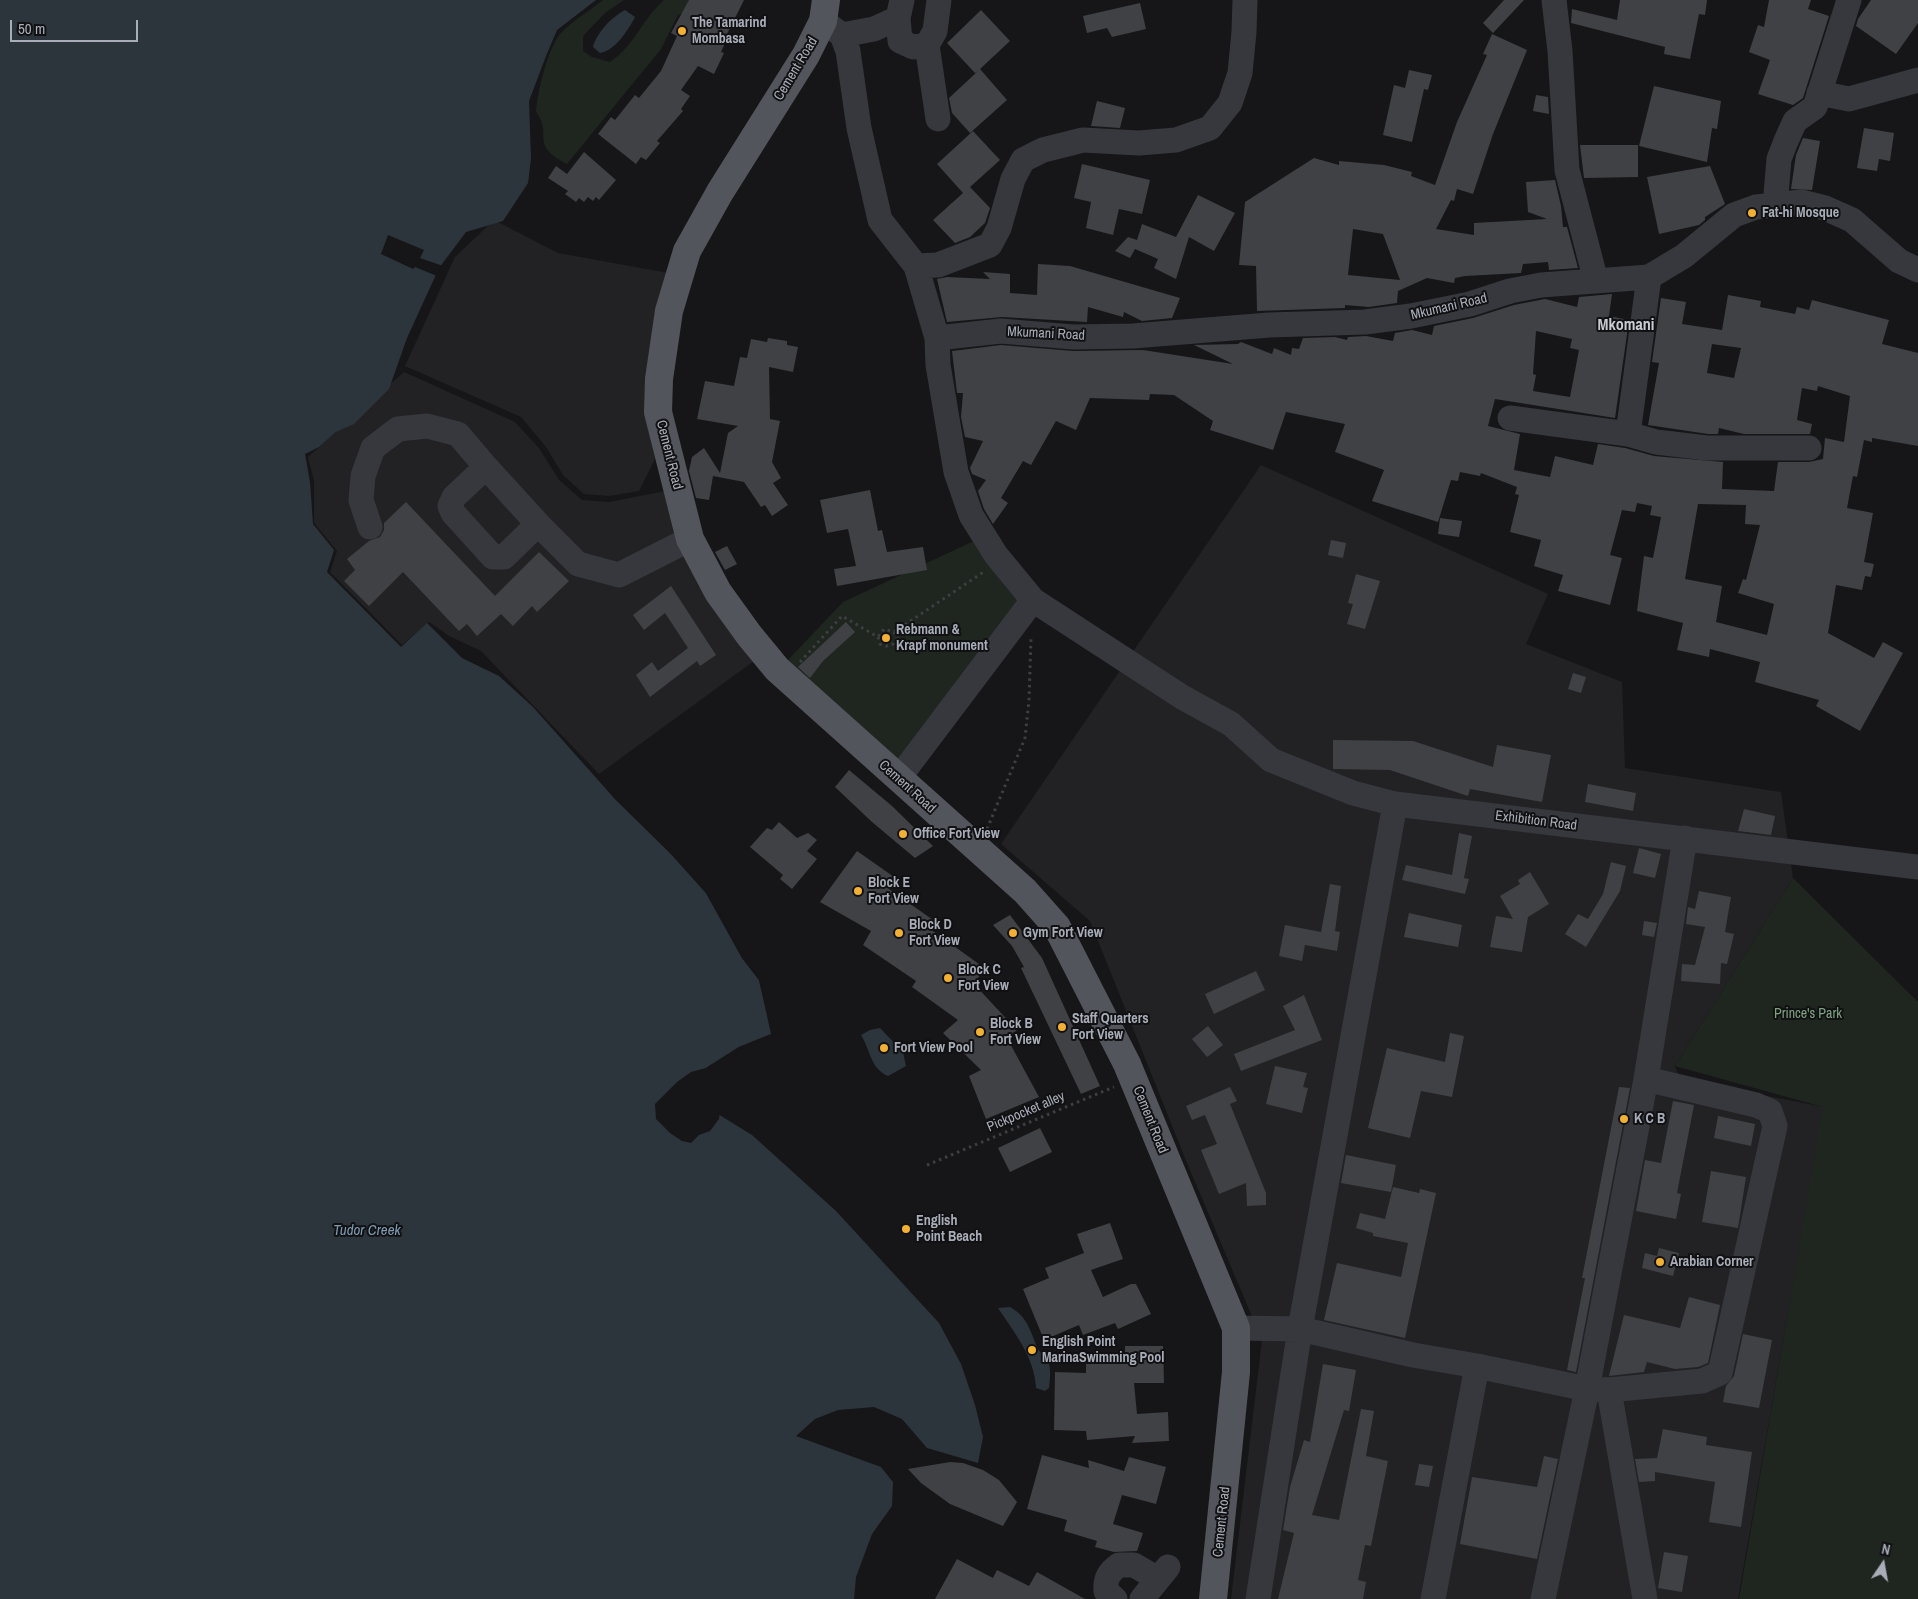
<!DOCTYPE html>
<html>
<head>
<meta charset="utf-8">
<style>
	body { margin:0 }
	#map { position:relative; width:1918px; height:1599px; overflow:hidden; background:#161618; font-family:"Archivo Narrow",sans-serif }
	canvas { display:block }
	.north { position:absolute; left:1858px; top:1539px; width:50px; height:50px; -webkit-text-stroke:4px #111113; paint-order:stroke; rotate:12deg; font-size:14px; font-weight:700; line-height:20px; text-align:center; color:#a8adb8 }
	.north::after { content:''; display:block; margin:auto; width:18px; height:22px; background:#a8adb8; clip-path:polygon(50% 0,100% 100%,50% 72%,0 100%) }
	.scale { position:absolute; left:10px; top:20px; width:128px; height:22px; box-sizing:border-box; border:2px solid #a8adb8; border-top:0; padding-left:6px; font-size:15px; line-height:18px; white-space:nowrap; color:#a8adb8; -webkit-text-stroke:4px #111113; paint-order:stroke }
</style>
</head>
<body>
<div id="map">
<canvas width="1918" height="1599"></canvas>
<div class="north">N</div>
<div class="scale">50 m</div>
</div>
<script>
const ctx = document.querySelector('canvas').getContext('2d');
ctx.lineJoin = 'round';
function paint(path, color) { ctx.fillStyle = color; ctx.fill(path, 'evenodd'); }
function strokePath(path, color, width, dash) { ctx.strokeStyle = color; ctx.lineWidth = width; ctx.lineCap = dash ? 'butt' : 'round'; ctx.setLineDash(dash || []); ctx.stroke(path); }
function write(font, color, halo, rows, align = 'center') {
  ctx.font = font + ' "Archivo Narrow",sans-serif'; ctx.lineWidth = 4; ctx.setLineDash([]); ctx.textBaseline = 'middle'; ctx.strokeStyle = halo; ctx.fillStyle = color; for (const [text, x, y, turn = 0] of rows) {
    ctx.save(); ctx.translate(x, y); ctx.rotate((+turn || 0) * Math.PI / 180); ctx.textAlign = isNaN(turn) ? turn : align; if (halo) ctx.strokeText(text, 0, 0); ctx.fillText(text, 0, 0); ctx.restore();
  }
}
const built = new Path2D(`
	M494 220 558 253 674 274 647 419 655 459 639 491 609 496 584 494 563 475 546 447 521 417 405 366 455 257Z
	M404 372 515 422 539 448 559 480 582 500 609 502 666 491 754 661 599 774 481 651 449 636 429 622 402 645 330 572 337 551 314 523V481L308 457Z
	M1261 465 1548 594 1526 644 1622 682 1625 768 1781 792 1793 878 1675 1066 1680 1079 1824 1107 1738 1599H1231L1262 1340 1187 1163 1090 921 1001 844Z`);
const green = new Path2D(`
	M603 0H624L605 13 583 36V51L592 57 610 62C637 43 641 20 664 0H692L683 13 678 15 661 49 567 164C528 144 554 135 536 112 537 93 548 48 560 34 572 21 589 11 603 0Z
	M976 540 1033 600 895 776 784 664 843 602Z
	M1793 878 1918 1002V1599H1739L1823 1107 1675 1066Z`);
const water = new Path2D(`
	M0 0H596L557 30 546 56 529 101 531 159 528 183 503 221 466 232 439 268 407 338 389 389 354 424 336 432 319 447 305 454 310 482 313 524 334 550 327 572 401 647 427 623 462 658 499 676 533 707 614 798 671 854 706 893 742 958 759 980 772 1034 739 1047 706 1068 713 1111 752 1135 836 1211 939 1323 961 1364 975 1405 983 1437 978 1463 927 1448 902 1419 874 1407 838 1410 815 1419 796 1436 881 1467 893 1482 892 1506 872 1534 856 1577 854 1599H0Z
	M625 10 635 17C628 30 616 50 600 53L593 47C597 32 612 17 625 10Z
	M880 1028 903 1052 906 1066 888 1076C870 1068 871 1051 861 1035L870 1030Z
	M1010 1307C1028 1317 1030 1331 1038 1349 1040 1353 1044 1353 1046 1357 1052 1365 1050 1379 1049 1388L1045 1391 1036 1388C1035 1358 1014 1332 998 1308Z`);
const pier = new Path2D(`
	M388 235 424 250 420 258 443 266 437 276 415 267 413 269 381 254Z
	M616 797 673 852 708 891 744 956 761 979 774 1033 773 1036 741 1049 709 1069 716 1093V1109L720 1112 719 1119 710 1131 699 1135 691 1143 682 1141 670 1133 656 1119 655 1104 677 1082 691 1072 706 1068 739 1047 771 1034 759 980 742 958 706 893 671 854 614 798Z`);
const building = new Path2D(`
	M689 0H744L724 40 726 41 721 52 724 53 714 74 698 66 681 90 690 96 681 109 683 111 657 141 660 143 646 160 641 157 636 164 598 134 611 117 615 120 635 95 639 98 661 71 677 36 671 33Z
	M1504 0H1524L1493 33 1483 23Z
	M1620 0H1707L1705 15 1699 14 1690 59 1664 54 1665 47 1571 23 1572 9 1617 20Z
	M1769 0H1811L1808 9 1829 16 1803 98 1793 105 1758 94 1770 60 1749 52 1758 25 1764 27Z
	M1871 0H1918V23L1896 54 1856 26 1858 19Z
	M1140 3 1146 29 1112 37 1107 28 1087 33 1083 16Z
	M981 10 1010 41 980 69 1007 100 970 133 952 113 949 98 978 71 975 73 947 43Z
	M1492 34 1527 50 1493 134 1473 194 1457 189 1454 201 1451 200 1436 229 1474 235V223L1547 219 1528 212 1526 182 1555 180 1561 206 1563 227H1567L1578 268 1549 270 1548 262 1523 264 1521 273 1465 276 1455 278 1454 283 1427 278 1398 291 1397 303 1369 307 1345 305V308L1257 311 1256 266 1239 265 1245 202 1314 158 1339 165V161L1384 165 1412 172 1411 176 1435 185 1457 122 1487 55 1483 54ZM1353 229 1383 234 1400 280 1348 275Z
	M1409 70 1432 75 1428 90 1424 89 1412 142 1383 135 1394 85 1405 88Z
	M1654 86 1721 101 1717 129 1712 128 1707 162 1639 146Z
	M1536 95 1548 97 1549 114 1533 111Z
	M1097 101 1125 108 1120 128 1091 126Z
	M1864 128 1894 133 1890 161 1879 159 1877 171 1857 168Z
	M973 131 1000 160 970 187 990 208 985 223 970 237 955 243 933 220 963 193 937 164Z
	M1803 138 1820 141 1812 190 1791 189 1796 155Z
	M1580 145H1638V177L1584 178Z
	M584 152 616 180 599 200 596 197 593 201 588 197 584 202 579 198 576 202 565 194 568 191 548 178 556 166 567 174Z
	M1082 164 1150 180 1142 214 1119 209 1113 235 1086 228 1091 202 1074 198Z
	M1710 166 1725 204 1705 217V220L1699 225 1659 234 1647 177Z
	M1198 195 1235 213 1214 251 1189 237 1176 279 1154 268 1158 259 1135 249 1130 258 1115 251 1128 237 1137 240 1142 224 1176 237Z
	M1038 264 1070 266 1180 298 1172 318 1142 321 1124 312 1123 317 1088 307 1087 322 1002 317 947 322 937 279 947 277 990 279 983 272 1010 274V293L1037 295Z
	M1612 294 1609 316 1629 320 1615 418 1495 399 1488 426 1520 434 1514 470 1550 477 1555 456 1593 465 1598 444 1625 448 1654 456 1723 462 1722 489 1774 491 1778 462H1809L1823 459 1825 438 1844 442 1850 396 1818 386 1817 391 1802 388 1797 420 1812 424 1810 434H1744L1719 428 1718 434H1708L1648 425 1659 363 1652 362 1661 298 1686 302 1682 324 1722 330 1728 295 1761 301 1760 307 1795 314 1797 307 1809 310 1812 300 1889 320 1882 344 1918 353V446L1872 438V442L1864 440 1857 477 1853 476 1847 508 1873 513 1864 562 1874 564 1871 577 1865 576 1862 590 1836 585 1828 633 1874 658 1883 642 1903 653 1860 731 1816 706 1819 700 1755 682 1760 662 1710 649 1709 657 1677 650 1683 623 1637 611 1644 556 1653 558 1661 517 1650 515 1652 506 1637 503 1635 512 1622 510 1610 555 1622 558 1610 605 1558 591 1563 575 1534 566 1541 540 1510 532 1519 495 1515 494 1517 487 1481 473 1480 476 1460 472 1458 481 1451 480 1438 522 1372 501 1384 470 1335 452 1345 424 1286 412 1273 450 1210 430 1213 421 1174 395 1150 394 1149 400 1090 398 1076 430 1056 421 1031 465 1023 461 1001 498 1008 503 993 524 984 509 978 491 986 480 972 474 970 468 983 441 965 437 961 417 963 393H957L952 351 1001 345 1073 351 1143 350 1233 364 1194 345 1238 344 1241 342 1272 354 1274 348 1291 355 1292 348 1299 349 1303 338 1335 337 1347 340 1348 337 1366 336 1393 341 1395 333 1412 330 1432 335 1434 326 1473 318 1514 305 1545 299 1577 307 1579 297ZM1536 331 1572 339 1570 348 1579 350 1570 397 1533 391 1536 375 1533 374ZM1712 344 1741 348 1734 378 1707 373ZM1698 504 1746 505 1745 524 1760 525 1746 580 1743 579 1738 593 1774 604 1767 635 1716 622 1722 586 1685 579Z
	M768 338 787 341V345L798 347 793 372 769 367 770 419 780 421 772 462 781 478 773 483 788 505 772 516 765 505 761 507 744 482 713 476 709 500 696 498 689 471 692 457 704 448 720 473 728 433 738 426 697 419 705 381 734 386 740 357 747 358 751 339 767 342Z
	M870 490 878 531 882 530 887 552 923 547 927 570 837 586 834 569 856 566 848 529 827 533 820 500Z
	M406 502 495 596 539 552 569 581 537 612 532 606 513 626 501 614 477 636 467 624 459 631 403 572 369 606 344 581 355 570 347 559 369 541 380 537 384 530V523Z
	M1440 518 1462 521 1459 537 1438 534Z
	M1331 540 1346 543 1343 558 1328 555Z
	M727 546 737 564 725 570 715 552Z
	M1356 574 1380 581 1365 629 1347 624 1353 604 1348 603Z
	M671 586 716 655 700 666 697 661 650 697 636 675 652 662 658 671 688 648 665 613 644 630 633 615Z
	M846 622 855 632 823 661 810 678 798 667Z
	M1573 673 1586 677 1581 693 1568 689Z
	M1333 740 1413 741 1493 767 1497 745 1551 755 1542 802 1470 789 1468 796 1390 770 1333 769Z
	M849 770 892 806 933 846 915 858 872 822 835 787Z
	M1588 784 1636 793 1633 811 1585 802Z
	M1744 809 1775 816 1771 835 1738 831Z
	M779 822 797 838 808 833 817 840 807 851 817 859 792 889 780 879 783 875 750 847 767 828 772 830Z
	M1459 833 1472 836 1464 878 1469 879 1465 894 1402 880 1406 865 1452 875Z
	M1639 848 1661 854 1655 878 1633 873Z
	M857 851 897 879 889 889 936 922 930 929 986 969 973 983 1017 1030 1007 1038 1039 1097 986 1119 969 1076 981 1070 943 1033 958 1020 912 987 916 981 863 945 871 931 820 902Z
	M1611 862 1626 866 1620 891 1586 947 1565 934 1578 914 1588 919 1603 894Z
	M1530 872 1549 904 1528 917 1522 952 1490 947 1496 916 1513 919 1500 896 1520 884 1518 880Z
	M1330 884 1341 886 1335 931 1340 932 1337 951 1305 945 1302 961 1279 956 1285 925 1321 932Z
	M1699 891 1731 897 1725 932 1734 934 1727 964 1721 963 1720 984 1681 981 1682 964 1695 965 1705 927 1686 924 1688 907 1695 909Z
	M1409 913 1462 925 1458 947 1404 937Z
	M1010 915 1042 958 1100 1086 1081 1094 1021 968 1024 967 1012 946 993 925Z
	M1644 921 1657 923 1654 937 1642 935Z
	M1256 971 1265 990 1214 1014 1205 994Z
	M1304 995 1322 1040 1241 1071 1234 1054 1295 1030 1283 1006Z
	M1208 1026 1223 1045 1207 1057 1192 1039Z
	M1450 1033 1464 1036 1452 1097 1421 1091 1410 1138 1368 1128 1387 1048 1445 1062Z
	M1275 1066 1307 1073 1303 1087 1308 1088 1302 1113 1266 1104Z
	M1230 1087 1237 1101 1230 1104 1266 1193V1205L1247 1206 1246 1183 1219 1194 1201 1150 1217 1144 1205 1115 1192 1120 1186 1106Z
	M1619 1087 1630 1088 1576 1372 1567 1370 1585 1278H1582Z
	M1673 1101 1694 1105 1677 1193 1681 1194 1676 1219 1636 1211 1645 1160 1661 1163Z
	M1718 1116 1755 1124 1751 1146 1714 1138Z
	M1040 1128 1052 1152 1010 1172 998 1148Z
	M1346 1155 1396 1165 1391 1192 1341 1183Z
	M1711 1171 1746 1177 1738 1228 1702 1222Z
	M1393 1187 1419 1193 1420 1189 1436 1193 1405 1338 1324 1320 1337 1263 1401 1277 1408 1243 1373 1236V1233L1356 1228 1360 1213 1385 1219Z
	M1110 1223 1123 1259 1091 1270 1103 1297 1131 1284H1136L1151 1314 1118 1329 1115 1323 1083 1335 1079 1325 1044 1340 1023 1289 1049 1278 1045 1268 1084 1253 1077 1234Z
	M1659 1248 1679 1253 1673 1276 1642 1268 1645 1253 1657 1256Z
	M1689 1297 1720 1305 1708 1363 1698 1367 1675 1369 1647 1362 1644 1372 1609 1376 1624 1315 1680 1328Z
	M1743 1334 1772 1340 1759 1408 1723 1402 1726 1386 1734 1376Z
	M1125 1346H1163L1164 1383H1134L1137 1414 1168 1412 1169 1441 1132 1443 1135 1436 1087 1440 1086 1431 1054 1430 1055 1372 1086 1373V1364L1125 1363Z
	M1323 1364 1356 1370 1349 1411 1344 1410 1312 1515 1339 1520 1361 1409 1374 1411 1366 1456 1388 1461 1371 1546 1365 1545 1358 1580 1366 1582 1363 1599H1278L1294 1533 1283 1530 1290 1487 1304 1440 1310 1442Z
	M1663 1429 1707 1437 1706 1445 1752 1452 1741 1527 1709 1522 1715 1482 1655 1472V1481L1639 1482 1635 1459 1657 1458Z
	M1042 1455 1089 1468 1088 1460 1124 1471 1129 1457 1166 1467 1156 1504 1122 1495 1113 1524 1143 1533 1137 1551 1114 1552 1095 1547 1097 1541 1064 1531 1067 1520 1027 1509Z
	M1544 1456 1558 1459 1537 1559 1460 1544 1472 1477 1537 1487Z
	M950 1462 963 1463 983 1470 999 1480 1017 1502 1003 1526 950 1504 921 1483 908 1469Z
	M1419 1464 1433 1466 1429 1487 1415 1485Z
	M1664 1552 1688 1556 1682 1592 1658 1588Z
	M957 1559 993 1578 997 1570 1029 1586 1037 1572 1085 1599H935Z`);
const path = new Path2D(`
	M894 632 985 571
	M800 662 842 616 878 637 880 644 886 646 893 644 897 638 894 632 884 629 878 637
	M987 829 1025 738 1029 700 1031 638
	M927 1165 1114 1087`);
const minor = new Path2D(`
	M1554 0 1560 51 1567 170 1596 281
	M898 18 900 41 913 47 927 45 935 31 939 0
	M823 21 842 35 848 51 859 128 880 220 916 266 938 265 990 245 999 228 1013 179 1023 160 1043 150 1083 140 1139 143 1176 140 1210 128 1230 103 1240 73 1244 32 1245 0
	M842 35 874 29 898 18 902 0
	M927 45 938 119
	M1819 93 1849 99 1918 80
	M1775 206 1779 159 1786 141 1795 121 1815 107 1849 0
	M937 338 1001 331 1073 337 1133 336 1269 325 1365 322 1411 316 1470 304 1510 291 1541 285 1649 277 1684 256 1734 215 1756 207 1801 202 1825 208 1852 220 1899 261 1918 270
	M1510 418 1628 434 1656 442 1707 448H1809
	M1628 434 1649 277
	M486 467 538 524 504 557H493L453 513 450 506 454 497Z
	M538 524 578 564 619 575 690 539
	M370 527 361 500 363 476 373 448 398 429 427 426 458 434 486 467
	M1033 600 1182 697 1231 724 1271 760 1353 793 1395 804 1918 867
	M898 779 1033 600 996 555 971 515 956 472 938 365 937 338 916 266
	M1395 804 1300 1329 1413 1355 1477 1366 1587 1389 1609 1390 1702 1381 1720 1373 1775 1126 1770 1111 1756 1105 1646 1079
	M1236 1328 1300 1329 1258 1599
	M1609 1390 1645 1599
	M1115 1599 1106 1591C1105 1578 1109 1572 1119 1565H1134L1158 1579
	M1142 1599 1168 1567
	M1433 1599 1477 1366
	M1543 1599 1587 1389 1646 1079 1685 838`);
const major = new Path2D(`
	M826 0 823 21 806 55 720 192 687 251 669 311 659 379 658 412 690 539 718 592 749 635 777 669 1025 891 1057 927 1127 1064 1236 1328V1372L1213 1599`);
const markers = [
	[682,31,5,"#f2b134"],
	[1752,213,5,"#f2b134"],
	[886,638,5,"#f2b134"],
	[903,834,5,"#f2b134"],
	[858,891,5,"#f2b134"],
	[899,933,5,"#f2b134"],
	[1013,933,5,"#f2b134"],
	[948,978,5,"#f2b134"],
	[1062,1027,5,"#f2b134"],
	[980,1032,5,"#f2b134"],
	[884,1048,5,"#f2b134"],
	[1624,1119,5,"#f2b134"],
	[906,1229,5,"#f2b134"],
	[1660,1262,5,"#f2b134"],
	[1032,1350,5,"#f2b134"]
];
const poiNames = [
	["The Tamarind",692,23],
	["Mombasa",692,39],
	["Fat-hi Mosque",1762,213],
	["Rebmann &",896,630],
	["Krapf monument",896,646],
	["Office Fort View",913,834],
	["Block E",868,883],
	["Fort View",868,899],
	["Block D",909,925],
	["Fort View",909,941],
	["Gym Fort View",1023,933],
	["Block C",958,970],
	["Fort View",958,986],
	["Staff Quarters",1072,1019],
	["Fort View",1072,1035],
	["Block B",990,1024],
	["Fort View",990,1040],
	["Fort View Pool",894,1048],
	["K C B",1634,1119],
	["English",916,1221],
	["Point Beach",916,1237],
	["Arabian Corner",1670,1262],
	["English Point",1042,1342],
	["MarinaSwimming Pool",1042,1358]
];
const streetNames = [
	["Cement Road",796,69,-59],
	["Mkumani Road",1449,307,-13],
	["Mkumani Road",1046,334,3],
	["Cement Road",669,455,76],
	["Cement Road",907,787,42],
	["Exhibition Road",1536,821,7],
	["Pickpocket alley",1026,1112,-23],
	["Cement Road",1150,1120,68],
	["Cement Road",1222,1522,-84]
];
const parkNames = [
	["Prince's Park",1808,1014]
];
const waterNames = [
	["Tudor Creek",367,1231]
];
const quarterNames = [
	["Mkomani",1626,326]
];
paint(built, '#222225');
paint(green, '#1e261f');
paint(water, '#2c353c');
paint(pier, '#161618');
paint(building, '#404145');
strokePath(path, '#3d3f44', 3, [2.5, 4]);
strokePath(minor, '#37383d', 25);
strokePath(major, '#53555c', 28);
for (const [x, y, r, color] of markers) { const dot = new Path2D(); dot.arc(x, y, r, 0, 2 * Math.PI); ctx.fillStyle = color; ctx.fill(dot); strokePath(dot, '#111113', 2); }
write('bold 14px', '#a8adb8', '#111113', poiNames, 'left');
write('14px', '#a8adb8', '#111113', streetNames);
write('14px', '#7fa381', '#111113', parkNames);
write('italic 15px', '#7f9bb3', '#111113', waterNames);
write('bold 16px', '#c9ccd4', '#111113', quarterNames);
</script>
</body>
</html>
